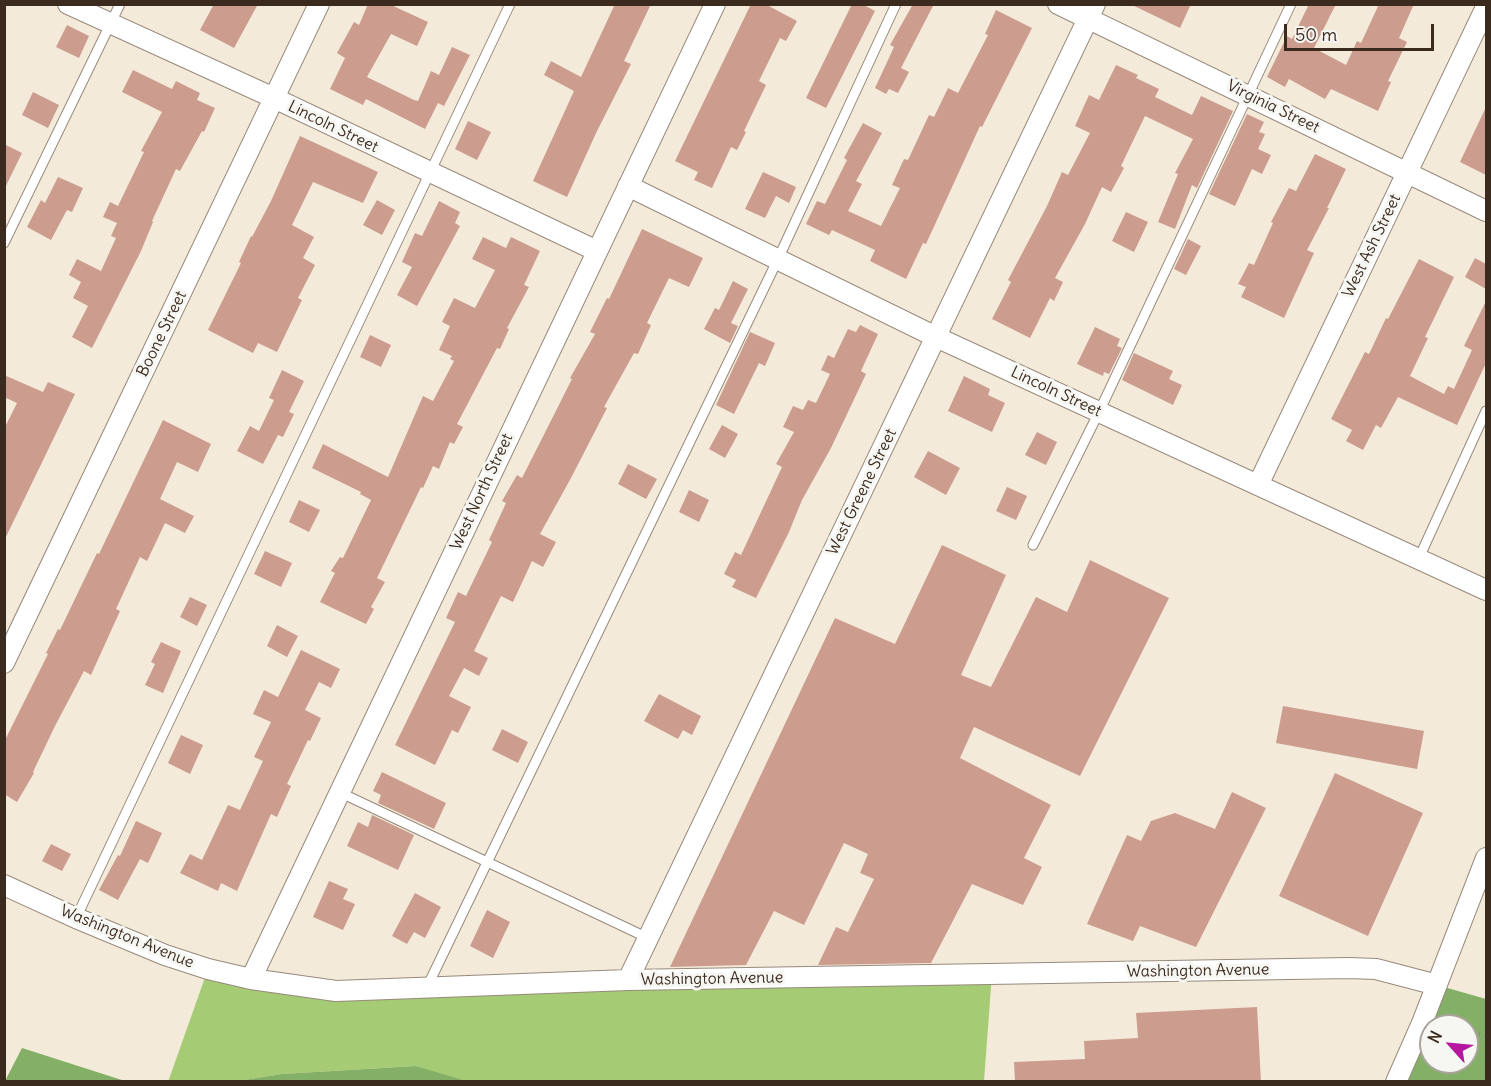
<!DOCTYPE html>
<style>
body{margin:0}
#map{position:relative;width:1491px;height:1086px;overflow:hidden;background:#f3ead9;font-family:Delius,sans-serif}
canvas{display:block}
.frame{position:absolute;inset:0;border:6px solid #3b2a1e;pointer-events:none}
.north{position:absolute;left:1419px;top:1014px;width:60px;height:60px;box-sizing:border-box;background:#f6f6f2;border:2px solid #aba49d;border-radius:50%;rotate:297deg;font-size:16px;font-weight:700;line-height:24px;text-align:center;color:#3b2a1e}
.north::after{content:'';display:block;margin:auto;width:21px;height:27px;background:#b5179e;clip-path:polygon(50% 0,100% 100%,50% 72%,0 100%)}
.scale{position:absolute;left:1284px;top:24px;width:150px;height:27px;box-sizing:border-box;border:3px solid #3b2a1e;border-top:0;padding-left:8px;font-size:18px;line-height:21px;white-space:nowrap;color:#3b2a1e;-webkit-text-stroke:4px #f6f6f2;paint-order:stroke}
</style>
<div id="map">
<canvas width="1491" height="1086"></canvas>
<div class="frame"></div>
<div class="north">N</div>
<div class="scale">50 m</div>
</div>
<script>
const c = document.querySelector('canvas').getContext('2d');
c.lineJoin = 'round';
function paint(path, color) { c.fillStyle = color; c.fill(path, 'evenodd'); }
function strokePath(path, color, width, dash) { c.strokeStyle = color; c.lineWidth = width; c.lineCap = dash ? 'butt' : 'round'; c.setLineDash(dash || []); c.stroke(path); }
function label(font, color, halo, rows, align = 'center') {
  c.font = font + ' Delius,sans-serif'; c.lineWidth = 6; c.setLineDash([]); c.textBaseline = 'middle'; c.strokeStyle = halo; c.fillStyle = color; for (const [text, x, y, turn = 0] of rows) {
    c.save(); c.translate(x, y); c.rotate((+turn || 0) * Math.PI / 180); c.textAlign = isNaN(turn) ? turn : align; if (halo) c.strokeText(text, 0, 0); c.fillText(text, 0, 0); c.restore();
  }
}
const green = new Path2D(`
 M208,969L336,991L992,974L984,1081L466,1082L416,1066L282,1074L238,1081L168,1082Z`);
const forest = new Path2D(`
 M1437,985L1486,999V1081L1396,1082ZM1431,1026H1467V1062H1431Z
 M22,1048L125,1081H5Z
 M416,1066L466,1081H238L282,1074Z`);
const building = new Path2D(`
 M214,4H258L234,48L200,30Z
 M368,4H389L428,22L417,46L391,34L367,77L414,100L418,101L431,71L439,75L452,47L470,55L444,106L438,103L425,129L366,99L363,105L330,89L345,58L337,53L354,22L359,25Z
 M615,4H651L624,61L631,64L597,131L567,197L533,181L574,91L544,75L551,61L581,77Z
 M751,4H765L797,21L786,41L780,38L759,81L766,85L744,131L746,132L737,150L731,147L712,188L694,180L698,172L675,161Z
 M852,4H862L875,11L826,108L806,98Z
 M913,4H934L901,68L909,72L898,93L889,89L886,94L875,88L894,47L890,45Z
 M1130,4H1191L1180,28Z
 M1309,4H1336L1314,48L1346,65L1357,41L1361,43L1379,4H1414L1399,38L1407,42L1388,81L1391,82L1378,111L1331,89L1325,99L1289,79L1285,87L1267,77L1287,36L1292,39Z
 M996,10L1032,28L982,127L980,126L926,244L923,243L906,279L870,261L875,250L832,230L829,235L806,224L817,201L825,204L847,160L844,158L863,123L882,133L856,181L862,184L848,211L881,226L900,188L892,185L904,159L908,160L929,115L934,117L948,88L958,93L988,35L985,34Z
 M67,25L89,36L79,58L56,47Z
 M1116,65L1138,75L1136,78L1159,89L1155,97L1192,115L1201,96L1233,111L1197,188L1192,185L1175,229L1158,222L1178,174L1175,173L1193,139L1145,116L1121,166L1124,168L1111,192L1102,187L1085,224L1055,278L1063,282L1054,301L1050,298L1030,338L992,319L1011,282L1008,280L1047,206L1062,172L1068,175L1090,133L1075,126L1089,95L1099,100Z
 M133,70L172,89L176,81L200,93L197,100L215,108L204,132L202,131L180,171L176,169L152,221L153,222L141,251L92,348L72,337L88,306L73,298L81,282L69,275L77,259L101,271L116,238L111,236L117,223L103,217L110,202L118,206L144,152L141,151L162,112L122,92Z
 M33,92L59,105L48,128L22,115Z
 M1486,107V175L1460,162Z
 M1247,114L1264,122L1259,132L1265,134L1258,149L1271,155L1262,174L1252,169L1235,206L1209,194Z
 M468,121L491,132L477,160L455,149Z
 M300,136L378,172L363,203L313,182L292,225L314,237L303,258L315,265L298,298L302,300L277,352L258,343L253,353L208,330L241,263L239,262L251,236L252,237L271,201Z
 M4,144L22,153L4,190Z
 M1315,154L1346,169L1327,208H1329L1307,250L1314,253L1284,318L1241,297L1246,287L1238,284L1249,263L1254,265L1273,223L1271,222L1289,188L1296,191Z
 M763,172L796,187L789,203L776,196L765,218L745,209Z
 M58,177L83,188L72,212L67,210L51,240L27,227L41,200L45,203Z
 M377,200L395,210L382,235L363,225Z
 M439,201L460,212L455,223L460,226L417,306L397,295L412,267L402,262L415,233L422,236Z
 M1126,212L1148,222L1134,252L1112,241Z
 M642,229L703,258L689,287L669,278L647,323L651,325L638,354L634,353L604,407L607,408L571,478L540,534L556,542L543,567L532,561L513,602L501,596L474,651L488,658L479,676L464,668L449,696L471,707L458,733L452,730L435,765L395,745L455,622L446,618L458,592L466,596L492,542L489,540L506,503L502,501L517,475L522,478L572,379L570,378L595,334L590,332L607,298L609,299Z
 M483,237L506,248L511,237L540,251L524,285L529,287L507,328L509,329L500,349L497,348L457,424L463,427L454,444L450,442L439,469L433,466L423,488L421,487L377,578L385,582L371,607L374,609L366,624L320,602L335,573L331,571L340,557L343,558L371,500L360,494L361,492L312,468L323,444L388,477L423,396L433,401L454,361L450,359L452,356L439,350L450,326L442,322L454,298L475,308L495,270L472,259Z
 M1188,239L1201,246L1186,275L1174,269Z
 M1475,258L1486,264V289L1465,277Z
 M1419,259L1454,277L1425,337L1428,338L1410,376L1444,394L1448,386L1454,389L1472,350L1464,346L1486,301V363L1457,425L1398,397L1381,428L1376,425L1363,450L1346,441L1352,430L1331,419L1365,352L1369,354L1386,318L1388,319Z
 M733,281L748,289L731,323L738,326L730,343L704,329L715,308L719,310Z
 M860,325L878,334L861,371L866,374L831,448L802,500L789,532L756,598L732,587L736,580L724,574L735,552L741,555L782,467L776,464L794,432L783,427L793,406L803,410L808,400L816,403L830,374L821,370L828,355L834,358L848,329L856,332Z
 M1095,327L1120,339L1117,346L1122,348L1109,374L1104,372L1103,376L1077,364Z
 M750,332L775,343L765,366L759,363L734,414L716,405Z
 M370,335L391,345L381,367L360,357Z
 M1134,353L1173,371L1169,379L1182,385L1173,405L1122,380Z
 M282,370L304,381L289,412L294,414L283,437L278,435L263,464L237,451L250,426L259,431L274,400L269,398Z
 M4,375L43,392L48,382L75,394L4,541V429L17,403L4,397Z
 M964,376L990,389L988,395L1005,403L992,432L948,411Z
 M163,420L211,444L198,472L177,462L160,499L194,516L185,533L165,523L147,561L140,557L116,609L120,611L91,675L84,671L55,726L33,772L34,773L17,802L4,794V742L48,654L46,653L58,629L60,630L97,553L99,554Z
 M722,425L738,434L725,458L709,449Z
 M1037,432L1057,442L1046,465L1025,455Z
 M928,451L960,468L946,495L914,477Z
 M628,464L657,479L646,499L618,484Z
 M1007,487L1027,496L1016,520L996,511Z
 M689,490L709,500L699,522L679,512Z
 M299,500L320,510L309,532L289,522Z
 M942,545L1006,575L961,675L991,687L1036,597L1067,612L1090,560L1169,598L1080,776L974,727L960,758L1051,805L1024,858L1042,867L1023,905L972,884L931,963L818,965L836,927L848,932L874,879L860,873L868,854L844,843L804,925L774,911L746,965L670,967L835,618L895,644Z
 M265,551L292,563L281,587L254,574Z
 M190,597L207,605L197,626L180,617Z
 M277,625L298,636L287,657L267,646Z
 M161,642L181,651L163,693L145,685L155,664L151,662Z
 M301,650L340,669L331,688L319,682L305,710L321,718L310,741L308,740L287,784L291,786L277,817L271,814L237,891L221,883L218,891L180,873L190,854L202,860L228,805L240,810L263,761L254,757L271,722L253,714L264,690L278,697Z
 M659,694L701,716L692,735L683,730L678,739L644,721Z
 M1283,706L1424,731L1417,769L1276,743Z
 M502,729L528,742L518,763L492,750Z
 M181,735L203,745L190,774L168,763Z
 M382,772L446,803L434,829L378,803L381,795L373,791Z
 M1335,773L1423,813L1368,936L1279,896Z
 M1232,792L1266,808L1196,947L1140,926L1133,941L1087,924L1127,835L1141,841L1151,821L1175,813L1215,829Z
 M372,815L414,835L398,870L347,846L358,822L368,827Z
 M136,821L162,833L148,863L140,859L118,900L99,890L118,855L120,856Z
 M51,844L71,854L62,871L42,861Z
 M329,881L348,889L343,899L355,904L343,930L313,917Z
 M415,893L441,907L425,938L414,932L407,944L392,936Z
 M487,910L510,922L493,958L470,946Z
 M1257,1007L1261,1082H1015L1014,1062L1085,1059L1084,1041L1138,1038L1136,1013Z`);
const path = new Path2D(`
 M1467,1031L1486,1035`);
const service = new Path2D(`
 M4,243L120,4
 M1033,545L1099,412L1291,4
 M1419,558L1486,411
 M339,792L648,938
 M76,918L510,4
 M427,987L778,259L896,4`);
const minor = new Path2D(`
 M68,4L274,98L597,251
 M1058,4L1486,211
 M628,186L936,337L1486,590
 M1258,485L1486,7
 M4,663L319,4
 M4,885L76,918L165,955L208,969L251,979L336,991L628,980L1349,968L1376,969L1437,985
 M251,979L715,4
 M628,980L1095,4
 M1396,1082L1422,1023L1486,858`);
const streetNames = [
 ["Virginia Street",1273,107,26],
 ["Lincoln Street",333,127,26],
 ["West Ash Street",1372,246,-64],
 ["Boone Street",162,334,-64],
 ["Lincoln Street",1056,392,25],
 ["West North Street",482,492,-65],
 ["West Greene Street",862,492,-64],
 ["Washington Avenue",127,937,22],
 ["Washington Avenue",1198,971,-1],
 ["Washington Avenue",712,979,-1]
];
paint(green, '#a5cb75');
paint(forest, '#84af66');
paint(building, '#cc9d8f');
strokePath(service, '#978a7c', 11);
strokePath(minor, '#978a7c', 22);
strokePath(path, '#978a7c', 4, [1.5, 4.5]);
strokePath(service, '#fff', 9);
strokePath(minor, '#fff', 20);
label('16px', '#3b2a1e', '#f6f6f2', streetNames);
</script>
